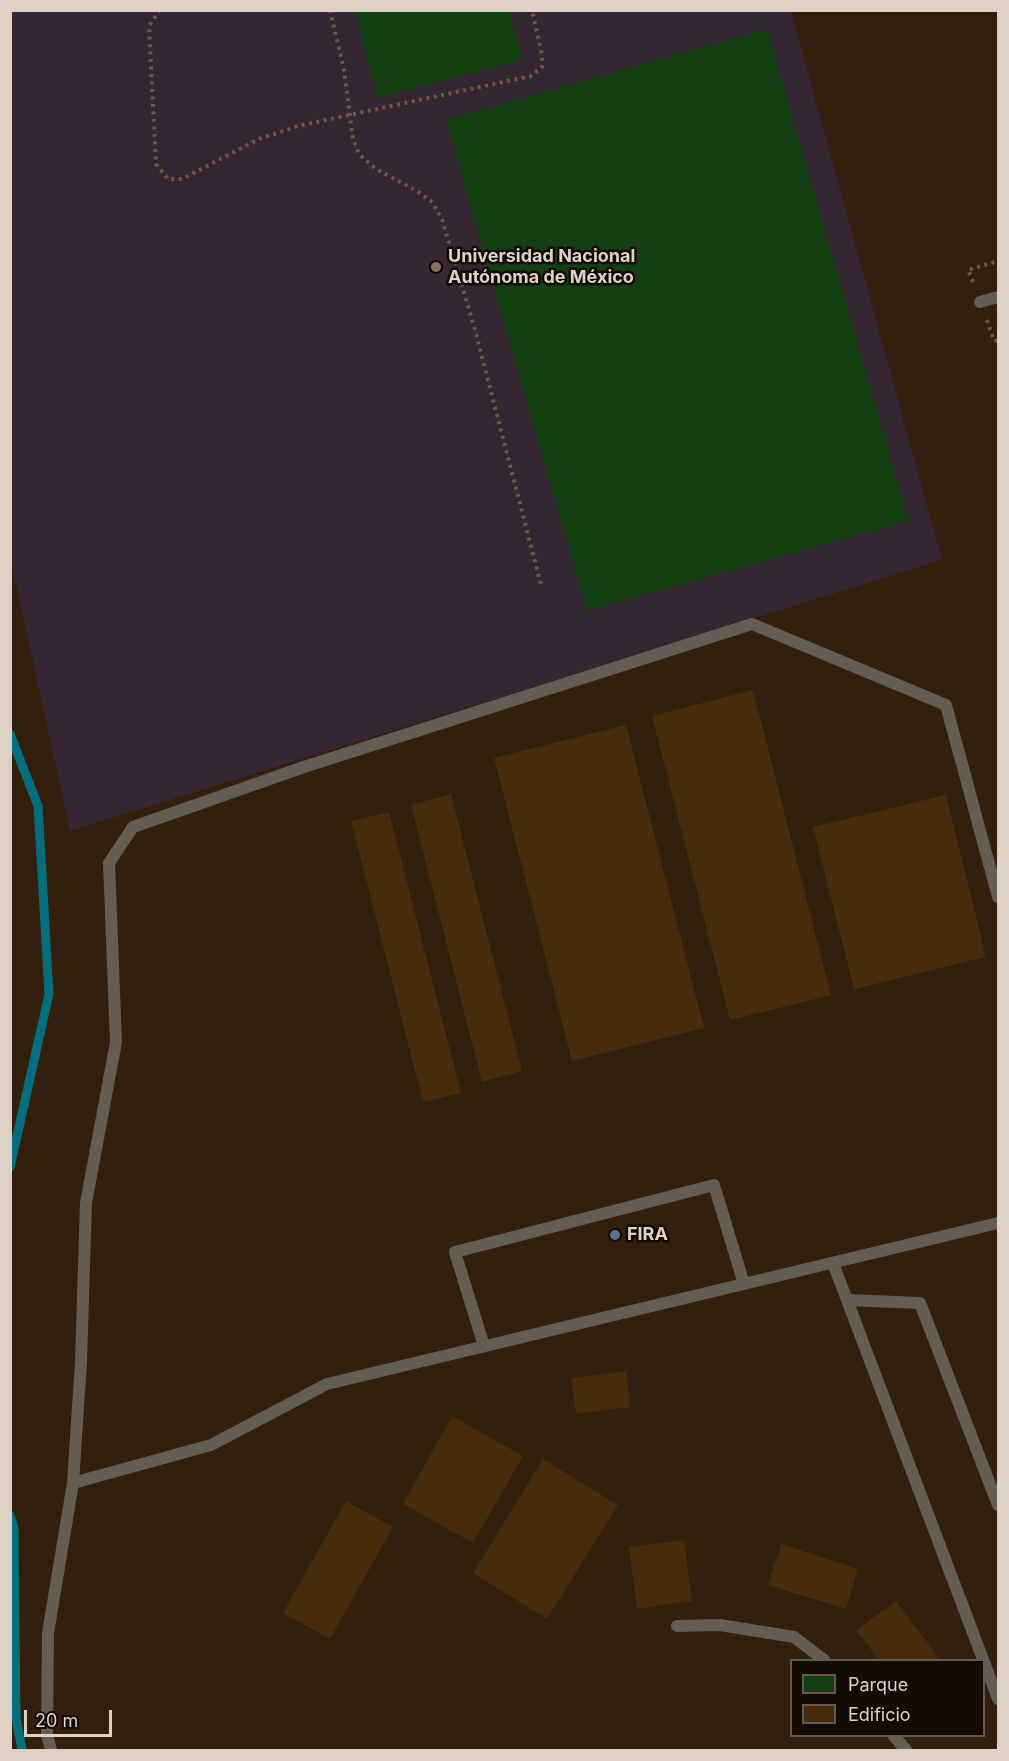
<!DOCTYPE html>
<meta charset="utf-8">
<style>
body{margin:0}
#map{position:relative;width:1009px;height:1761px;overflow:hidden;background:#321f0d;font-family:Inter,sans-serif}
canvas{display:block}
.frame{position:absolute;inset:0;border:12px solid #ded1c6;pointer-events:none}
.legend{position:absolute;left:790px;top:1659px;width:195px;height:78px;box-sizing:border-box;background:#130b05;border:2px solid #645a52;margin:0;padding:8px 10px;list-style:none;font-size:18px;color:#ded1c6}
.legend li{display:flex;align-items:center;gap:12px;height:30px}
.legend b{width:30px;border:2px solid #645a52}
.scale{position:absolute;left:24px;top:1710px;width:88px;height:27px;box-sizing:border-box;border:3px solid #ded1c6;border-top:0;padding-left:8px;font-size:18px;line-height:21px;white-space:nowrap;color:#ded1c6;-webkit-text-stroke:4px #130b05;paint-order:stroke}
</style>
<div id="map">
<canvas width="1009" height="1761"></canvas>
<div class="frame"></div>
<ul class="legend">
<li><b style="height:16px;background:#143f13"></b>Parque</li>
<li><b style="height:16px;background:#482b0b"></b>Edificio</li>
</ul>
<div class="scale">20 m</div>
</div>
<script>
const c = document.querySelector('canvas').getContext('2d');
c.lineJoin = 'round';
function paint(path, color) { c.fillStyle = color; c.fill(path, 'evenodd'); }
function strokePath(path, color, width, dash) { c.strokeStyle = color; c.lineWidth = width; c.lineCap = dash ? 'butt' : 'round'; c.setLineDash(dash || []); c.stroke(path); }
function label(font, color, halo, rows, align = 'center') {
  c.font = font + ' Inter,sans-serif'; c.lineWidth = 5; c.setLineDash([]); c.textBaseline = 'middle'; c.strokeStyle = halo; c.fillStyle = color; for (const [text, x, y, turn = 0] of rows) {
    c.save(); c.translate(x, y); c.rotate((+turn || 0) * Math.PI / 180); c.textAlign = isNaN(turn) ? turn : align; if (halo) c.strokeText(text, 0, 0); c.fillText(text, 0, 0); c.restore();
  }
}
const education = new Path2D(`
 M10,11H791L942,560L70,831L11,561Z`);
const green = new Path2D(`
 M354,11H509L523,60L378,98Z
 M767,29L909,521L587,611L446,120Z`);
const stream = new Path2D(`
 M10,734L38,806L49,994L10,1167
 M10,1515L14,1528L16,1718L22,1750`);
const building = new Path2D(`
 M753,690L831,995L730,1020L652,716Z
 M626,725L704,1028L572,1061L494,758Z
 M451,794L522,1071L482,1082L411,805Z
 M946,795L986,957L854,989L813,827Z
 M389,812L461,1093L423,1102L351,821Z
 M626,1371L630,1407L576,1414L571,1378Z
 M452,1416L523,1456L473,1543L403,1504Z
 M543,1459L618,1505L547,1619L473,1573Z
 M346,1501L393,1527L330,1639L283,1613Z
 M684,1540L692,1601L637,1609L629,1547Z
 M781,1544L858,1569L846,1609L768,1585Z
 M896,1601L941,1660H879L856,1630Z`);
const path = new Path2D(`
 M160,10L149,26L156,164L168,179H182L259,139L298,126L531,76L542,67V55L532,10
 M330,10L344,70L353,139L359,154L376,169L417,191L432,202L442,219L474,326L541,585
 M973,282L968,270L998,261
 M987,320L994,341L998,340`);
const lane = new Path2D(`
 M980,302L998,297
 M833,1263L998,1699
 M847,1300L920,1303L998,1505
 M484,1346L455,1252L714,1185L744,1284
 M73,1483L211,1445L327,1384L998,1223
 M677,1626L720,1625L794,1637L824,1660
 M894,1736L906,1750
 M51,1750L47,1735L48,1633L73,1483L81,1362L86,1203L116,1042L109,863L133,827L304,767L752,624L946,705L998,897`);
const markers = [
 [436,267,6,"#8d6e63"],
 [615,1235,6,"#5c6f8a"]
];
const poiNames = [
 ["Universidad Nacional",448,257],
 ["Autónoma de México",448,278],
 ["FIRA",627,1235]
];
paint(education, '#342632');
paint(green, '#143f13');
strokePath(stream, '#086d7b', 9);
paint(building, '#482b0b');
strokePath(path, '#695748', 4, [3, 4.5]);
strokePath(lane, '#635d53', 12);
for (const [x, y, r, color] of markers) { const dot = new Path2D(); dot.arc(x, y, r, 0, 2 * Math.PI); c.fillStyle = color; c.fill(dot); strokePath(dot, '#130b05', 2); }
label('bold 18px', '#ded1c6', '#130b05', poiNames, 'left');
</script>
